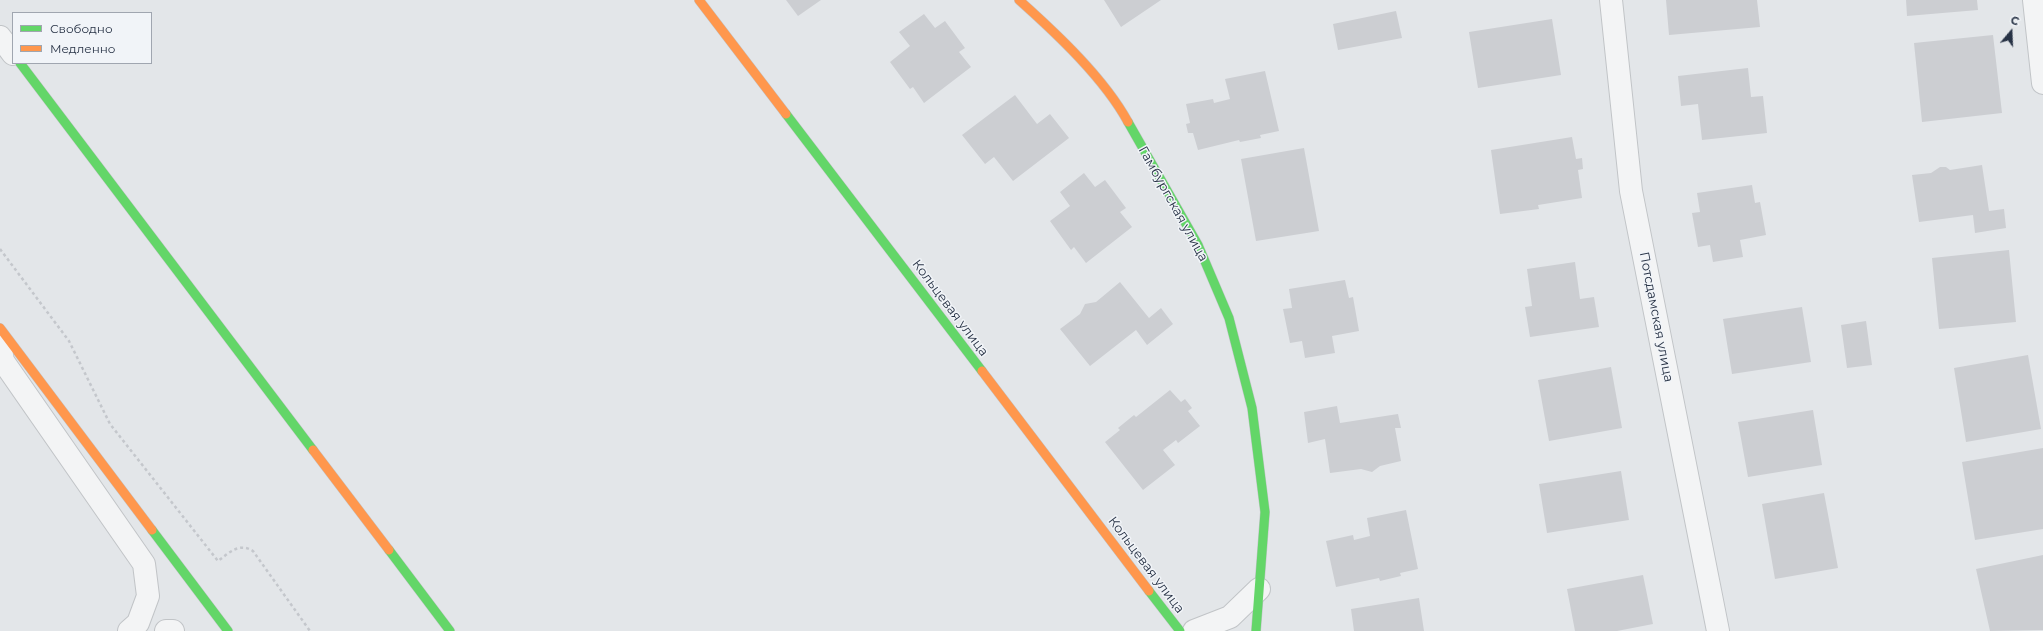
<!DOCTYPE html>
<meta charset="utf-8">
<style>
body{margin:0}
#map{position:relative;width:2043px;height:631px;overflow:hidden;background:#e3e6e9;font-family:Montserrat,sans-serif}
canvas{display:block}
.legend{position:absolute;left:12px;top:12px;width:140px;height:52px;box-sizing:border-box;background:#f1f4f8;border:1px solid #a0a6b0;margin:0;padding:5px 7px;list-style:none;font-size:12px;color:#273245}
.legend li{display:flex;align-items:center;gap:8px;height:20px}
.legend b{width:20px;border:1px solid #a0a6b0}
.north{position:absolute;left:1991px;top:12px;width:40px;height:40px;-webkit-text-stroke:3px #f1f4f8;paint-order:stroke;rotate:19deg;font-size:11px;font-weight:700;line-height:16px;text-align:center;color:#273245}
.north::after{content:'';display:block;margin:auto;width:14px;height:18px;background:#273245;clip-path:polygon(50% 0,100% 100%,50% 72%,0 100%)}
</style>
<div id="map">
<canvas width="2043" height="631"></canvas>
<ul class="legend">
<li><b style="height:5px;background:#63d668"></b>Свободно</li>
<li><b style="height:5px;background:#ff974d"></b>Медленно</li>
</ul>
<div class="north">С</div>
</div>
<script>
const c = document.querySelector('canvas').getContext('2d');
c.lineJoin = 'round';
function paint(path, color) { c.fillStyle = color; c.fill(path, 'evenodd'); }
function strokePath(path, color, width, dash) { c.strokeStyle = color; c.lineWidth = width; c.lineCap = dash ? 'butt' : 'round'; c.setLineDash(dash || []); c.stroke(path); }
function label(font, color, halo, rows, align = 'center') {
  c.font = font + ' Montserrat,sans-serif'; c.lineWidth = 3; c.setLineDash([]); c.textBaseline = 'middle'; c.strokeStyle = halo; c.fillStyle = color; for (const [text, x, y, turn = 0] of rows) {
    c.save(); c.translate(x, y); c.rotate((+turn || 0) * Math.PI / 180); c.textAlign = isNaN(turn) ? turn : align; if (halo) c.strokeText(text, 0, 0); c.fillText(text, 0, 0); c.restore();
  }
}
const building = new Path2D(`
 M786,0H821L798,16Z
 M1104,0H1161L1121,27Z
 M1666,0H1757L1760,27L1669,35Z
 M1906,0H1977L1978,10L1907,16Z
 M1396,11L1402,38L1338,50L1333,24Z
 M924,14L935,28L945,21L965,48L959,52L971,67L924,103L913,87L910,89L890,62L910,46L899,32Z
 M1552,19L1561,75L1478,88L1469,32Z
 M1993,35L2002,113L1922,122L1914,43Z
 M1748,68L1751,97L1763,96L1767,133L1702,140L1698,104L1681,106L1678,76Z
 M1265,71L1279,131L1260,135L1261,138L1240,142L1239,140L1198,150L1193,133H1188L1186,124L1190,123L1186,104L1213,99L1214,103L1230,99L1225,79Z
 M1015,95L1037,124L1050,114L1069,138L1013,181L994,157L985,164L962,135Z
 M1572,137L1576,159L1582,158L1583,169L1578,170L1582,198L1538,205L1539,209L1500,214L1491,150Z
 M1304,148L1319,231L1256,241L1241,159Z
 M1982,165L1989,211L2004,209L2006,228L1975,233L1973,215L1919,222L1912,175L1931,173L1940,167H1946L1950,170Z
 M1084,173L1095,187L1105,180L1126,208L1120,212L1132,227L1086,263L1074,247L1071,250L1050,221L1070,206L1060,192Z
 M1752,185L1755,203L1760,202L1766,235L1740,240L1743,257L1713,262L1710,245L1698,247L1692,213L1700,212L1697,193Z
 M2009,250L2016,322L1939,329L1932,258Z
 M1575,262L1580,299L1594,297L1599,327L1530,337L1525,307L1532,306L1527,269Z
 M1345,280L1349,298L1353,297L1359,331L1332,336L1335,353L1305,358L1302,341L1290,343L1283,309L1292,308L1289,289Z
 M1120,282L1149,318L1161,308L1173,324L1147,345L1136,330L1090,366L1060,329L1080,314L1085,304L1096,302Z
 M1802,307L1811,362L1732,374L1723,319Z
 M1866,321L1872,365L1847,368L1841,325Z
 M2028,355L2041,429L1966,442L1954,368Z
 M1611,367L1622,428L1549,441L1538,380Z
 M1170,390L1181,402L1185,399L1192,408L1188,411L1200,426L1178,443L1176,440L1163,450L1175,465L1143,490L1105,442L1120,430L1118,428L1134,415L1136,417Z
 M1337,406L1340,423L1398,414L1401,428H1395L1401,461L1380,466L1372,472L1361,469L1330,473L1325,439L1308,443L1304,412Z
 M1813,410L1822,465L1748,477L1738,422Z
 M2043,448V529L1975,540L1962,462Z
 M1621,471L1629,520L1547,533L1539,484Z
 M1824,493L1838,568L1775,579L1762,504Z
 M1406,510L1418,569L1400,573L1401,576L1380,581L1379,578L1336,587L1326,541L1353,535L1354,540L1370,536L1367,518Z
 M2043,555V630L1990,631L1976,569Z
 M1643,575L1653,624L1617,631H1575L1567,589Z
 M1419,598L1424,631H1354L1351,609Z`);
const path = new Path2D(`
 M0,249L69,341L110,424L218,561C229,553 239,542 253,551L310,631`);
const street = new Path2D(`
 M1611,0L1631,191L1718,631
 M2034,0L2043,83
 M0,37L13,54
 M0,344L3,361L144,564L148,596L138,623L129,631
 M166,631H173
 M1194,631L1230,617L1259,589`);
const fast = new Path2D(`
 M20,63L313,450
 M786,114L982,371
 M1128,122L1198,245L1229,318L1252,408L1265,512L1256,631
 M152,530L228,631
 M389,550L450,631
 M1149,591L1180,631`);
const slow = new Path2D(`
 M699,0L786,114
 M1019,0C1057,34 1104,78 1128,122
 M0,328L152,530
 M982,371L1149,591
 M313,450L389,550`);
const streetNames = [
 ["Гамбургская улица",1173,204,61],
 ["Кольцевая улица",950,308,53],
 ["Потсдамская улица",1656,317,79],
 ["Кольцевая улица",1146,565,53]
];
paint(building, '#ccced2');
strokePath(street, '#c1c4c7', 24);
strokePath(fast, '#c1c4c7', 10);
strokePath(slow, '#c1c4c7', 10);
strokePath(path, '#c4c7cc', 2.5, [3, 3]);
strokePath(street, '#f3f4f5', 22);
strokePath(fast, '#63d668', 9);
strokePath(slow, '#ff974d', 9);
label('13px', '#273245', '#f1f4f8', streetNames);
</script>
